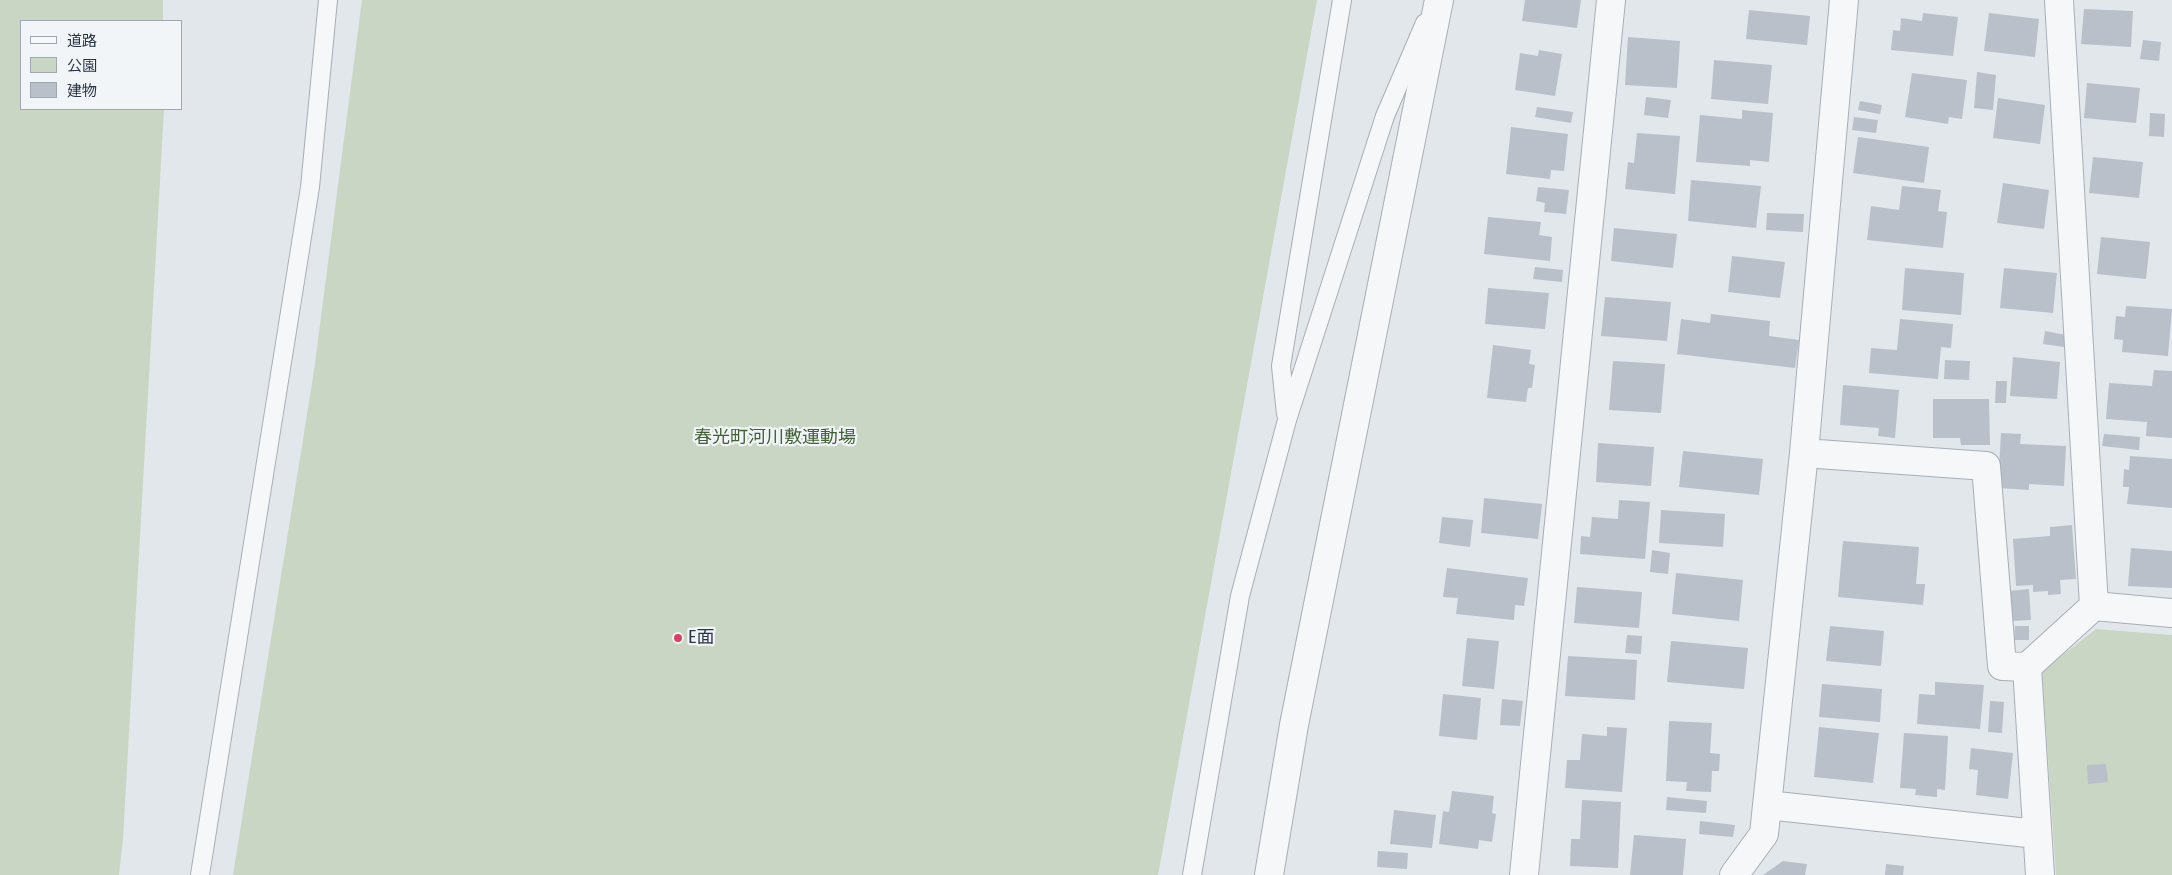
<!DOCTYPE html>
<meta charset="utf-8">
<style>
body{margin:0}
#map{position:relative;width:2172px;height:875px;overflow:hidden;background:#e2e7eb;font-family:"Fira Sans Condensed","Noto Sans JP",sans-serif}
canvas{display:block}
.legend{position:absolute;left:20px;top:20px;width:162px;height:90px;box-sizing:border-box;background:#f2f5f8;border:1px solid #a2a8b0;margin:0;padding:6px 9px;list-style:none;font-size:15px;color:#293545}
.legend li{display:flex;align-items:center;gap:10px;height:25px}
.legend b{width:25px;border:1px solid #a2a8b0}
</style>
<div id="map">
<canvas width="2172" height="875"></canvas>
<ul class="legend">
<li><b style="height:6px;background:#f5f7f9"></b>道路</li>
<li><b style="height:14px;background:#c9d6c3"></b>公園</li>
<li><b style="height:14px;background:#b9c0ca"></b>建物</li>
</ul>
</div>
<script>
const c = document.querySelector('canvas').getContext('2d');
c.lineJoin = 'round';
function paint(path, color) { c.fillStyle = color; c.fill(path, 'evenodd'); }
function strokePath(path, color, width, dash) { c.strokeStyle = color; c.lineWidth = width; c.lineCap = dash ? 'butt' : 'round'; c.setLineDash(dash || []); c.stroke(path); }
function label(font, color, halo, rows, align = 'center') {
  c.font = font + ' "Fira Sans Condensed","Noto Sans JP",sans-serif'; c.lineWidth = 4.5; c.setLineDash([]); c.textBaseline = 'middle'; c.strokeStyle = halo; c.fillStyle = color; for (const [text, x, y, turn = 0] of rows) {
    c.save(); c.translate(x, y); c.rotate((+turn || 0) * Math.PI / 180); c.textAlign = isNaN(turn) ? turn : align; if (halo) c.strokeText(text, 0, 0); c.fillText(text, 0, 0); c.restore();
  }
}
const green = new Path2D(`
 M0,0H163V21H21V109H164L123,839L119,875H0Z
 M362,0H1317L1158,875H233L314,371Z
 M2096,629L2172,635V875H2056L2042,671Z`);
const building = new Path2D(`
 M1525,0H1581L1577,28L1522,21Z
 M2084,9L2133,11L2131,47L2081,44Z
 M1749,10L1810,16L1807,45L1746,39Z
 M1923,13L1958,17L1953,56L1891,50L1893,30L1900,31L1901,18L1922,21Z
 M1989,13L2039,19L2035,57L1984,51Z
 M1628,37L1680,41L1677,88L1625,85Z
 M2143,40L2161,42L2159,61L2140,59Z
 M1539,50L1562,54L1555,96L1515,90L1520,53L1538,56Z
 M1714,60L1772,65L1768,104L1711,99Z
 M1977,72L1996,75L1993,110L1974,108Z
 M1912,73L1967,80L1962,119L1949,117L1948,124L1905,117Z
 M2087,83L2140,88L2136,123L2084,118Z
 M1646,97L1671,100L1668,118L1644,115Z
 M1998,98L2045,105L2040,144L1993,138Z
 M1860,101L1882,105L1880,114L1858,110Z
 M1537,107L1573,112L1571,123L1535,117Z
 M1742,110L1773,113L1769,162L1750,160V166L1696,162L1700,115L1742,119Z
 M2150,113L2165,114L2164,137L2149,136Z
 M1854,117L1878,120L1876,133L1852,130Z
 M1511,127L1568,134L1564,171L1551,170L1550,179L1506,174Z
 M1637,133L1680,136L1675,194L1625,189L1628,162L1634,163Z
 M1858,137L1929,147L1924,183L1853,173Z
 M2093,157L2143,162L2139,198L2089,193Z
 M1691,180L1761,186L1756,228L1688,221Z
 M2003,183L2049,190L2044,229L1997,223Z
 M1902,186L1941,190L1938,211L1947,212L1943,248L1867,240L1871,206L1899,210Z
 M1538,187L1569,190L1566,214L1544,212L1545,203L1536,201Z
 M1767,213L1804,214L1803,232L1766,230Z
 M1488,217L1541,222L1539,235L1552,237L1550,261L1484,254Z
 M1614,228L1677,234L1673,268L1611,261Z
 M2101,237L2150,242L2146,279L2097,274Z
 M1732,256L1785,262L1780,298L1728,292Z
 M1535,267L1563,270L1562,282L1533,279Z
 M1905,268L1964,273L1961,315L1902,310Z
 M2004,268L2057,273L2053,313L2000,308Z
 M1488,288L1549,293L1545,329L1485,324Z
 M1605,297L1671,302L1667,341L1601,336Z
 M2126,306L2172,309L2168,356L2122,352L2123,340L2114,339L2116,316L2125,317Z
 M1711,314L1770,321L1769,336L1799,340L1795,368L1677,354L1681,319L1710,323Z
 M1900,319L1953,324L1951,348L1941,347L1938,379L1869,373L1871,348L1897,350Z
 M2045,331L2066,335L2064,347L2043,344Z
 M1493,345L1531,350L1529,364L1535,365L1532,388H1528L1526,402L1487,398Z
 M2013,357L2060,362L2057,399L2010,396Z
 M1945,360L1970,361L1969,380L1944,379Z
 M1613,361L1665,364L1661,413L1609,410Z
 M2154,370L2172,371V438L2146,436L2147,422L2106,419L2109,383L2152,386Z
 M1996,381H2007L2006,403H1995Z
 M1843,385L1899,390L1895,438L1878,436L1879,428L1840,425Z
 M1933,399H1989L1990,445H1961L1960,438H1933Z
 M2001,433L2021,434L2020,444L2066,446L2064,486L2029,484V490L1998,488Z
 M2104,434L2140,437L2139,450L2102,446Z
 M1598,443L1654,447L1651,486L1596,482Z
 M1683,451L1763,459L1759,495L1679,487Z
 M2130,456L2172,459V508L2127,504L2129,487H2123L2124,469L2129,470Z
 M1484,498L1542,504L1538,539L1481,533Z
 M1619,500L1650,502L1645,559L1580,554L1581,536L1590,537L1592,517L1618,519Z
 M1661,510L1725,514L1723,547L1659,543Z
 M1442,517L1473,520L1470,547L1439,543Z
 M2072,525L2076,579L2060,580L2061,594L2048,595V591L2033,592V585L2016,586L2013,539L2050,536V527Z
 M1843,541L1919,547L1916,584H1925L1923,605L1838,597Z
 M2131,548L2172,551V588L2128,586Z
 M1652,550L1670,553L1668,574L1650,572Z
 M1447,568L1528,578L1524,606L1515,605L1514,620L1456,614L1458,598L1443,597Z
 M1676,573L1743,580L1739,621L1672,614Z
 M1577,587L1642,592L1639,628L1574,623Z
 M2029,589L2031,620L2011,621L2009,591Z
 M1830,626L1884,631L1881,666L1826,661Z
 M2015,626H2029V640H2014Z
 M1627,635L1642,636L1641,654L1625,653Z
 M1467,638L1499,641L1494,689L1462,686Z
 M1671,641L1748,648L1744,689L1667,682Z
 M1568,656L1637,660L1635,700L1565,696Z
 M1935,682L1984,685L1980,729L1917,724L1919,694L1935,695Z
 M1822,684L1882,689L1880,722L1819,717Z
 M1443,694L1481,698L1477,740L1439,736Z
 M1502,699L1523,701L1520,726L1500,725Z
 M1990,701L2004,702L2002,733L1988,732Z
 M1669,721L1712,723L1710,753L1720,754L1719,771H1712L1711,792L1686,791L1687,782L1666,781Z
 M1607,727L1627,728L1622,792L1565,788L1567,760H1580L1582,734L1607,736Z
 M1819,727L1879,733L1873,783L1814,777Z
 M1904,733L1948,736L1945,790L1937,789V797L1915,795L1916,789L1900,788Z
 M1971,748L2013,753L2008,799L1976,795L1978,770L1969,769Z
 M2106,764L2108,782L2088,784L2087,765Z
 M1452,791L1494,796L1492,813L1496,814L1492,842L1479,840L1478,849L1439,844L1443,811L1449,812Z
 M1667,797L1707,801L1706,813L1666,810Z
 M1582,800L1621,802L1618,868L1570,866L1571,839H1580Z
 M1394,810L1436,815L1432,848L1390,844Z
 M1700,821L1735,825L1733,837L1699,834Z
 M1634,835L1686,839L1683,875H1630Z
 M1378,851L1408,853L1407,869L1377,867Z
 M1783,861L1807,864L1805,875H1763Z
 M1886,864L1904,866L1903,875H1885Z`);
const lane = new Path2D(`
 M1286,414L1281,366L1342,0
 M200,875L310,187L328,0
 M1192,875L1240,596L1287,420L1385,116L1425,23`);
const street = new Path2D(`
 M2059,0L2094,606
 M1804,453L1986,466L2002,666L2027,667L2040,875
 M2027,667L2094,606L2172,613
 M1767,805L2037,834
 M1269,875L1294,725L1439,0
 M1524,875L1611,0
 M1734,875L1764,834L1804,453L1844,0`);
const markers = [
 [678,638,5,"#d74165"]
];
const parkNames = [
 ["春光町河川敷運動場",775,438]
];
const poiNames = [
 ["E面",688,638]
];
paint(green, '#c9d6c3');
paint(building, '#b9c0ca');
strokePath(lane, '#a7aeb6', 20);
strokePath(street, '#a7aeb6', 30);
strokePath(lane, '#f5f7f9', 18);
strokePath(street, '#f5f7f9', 28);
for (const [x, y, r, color] of markers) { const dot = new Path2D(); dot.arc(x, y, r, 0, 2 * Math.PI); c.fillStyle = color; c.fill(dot); strokePath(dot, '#f2f5f8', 2); }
label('18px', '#416135', '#f2f5f8', parkNames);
label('18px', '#293545', '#f2f5f8', poiNames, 'left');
</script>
